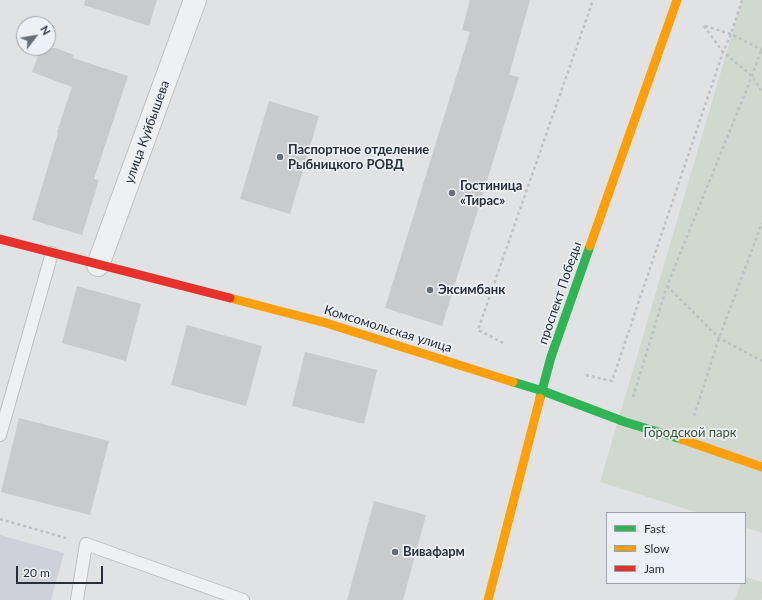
<!DOCTYPE html>
<meta charset="utf-8">
<style>
body{margin:0}
#map{position:relative;width:762px;height:600px;overflow:hidden;background:#e0e2e4;font-family:Lato,sans-serif}
canvas{display:block}
.legend{position:absolute;left:606px;top:512px;width:140px;height:72px;box-sizing:border-box;background:#edf0f4;border:1px solid #9ea3aa;margin:0;padding:5px 7px;list-style:none;font-size:12px;color:#282f3b}
.legend li{display:flex;align-items:center;gap:8px;height:20px}
.legend b{width:20px;border:1px solid #9ea3aa}
.north{position:absolute;left:16px;top:16px;width:40px;height:40px;box-sizing:border-box;background:#edf0f4;border:1px solid #9ea3aa;border-radius:50%;rotate:59deg;font-size:11px;font-weight:700;line-height:16px;text-align:center;color:#282f3b}
.north::after{content:'';display:block;margin:auto;width:14px;height:18px;background:#686e76;clip-path:polygon(50% 0,100% 100%,50% 72%,0 100%)}
.scale{position:absolute;left:16px;top:566px;width:87px;height:18px;box-sizing:border-box;border:2px solid #282f3b;border-top:0;padding-left:5px;font-size:12px;line-height:14px;white-space:nowrap;color:#282f3b;-webkit-text-stroke:3px #edf0f4;paint-order:stroke}
</style>
<div id="map">
<canvas width="762" height="600"></canvas>
<ul class="legend">
<li><b style="height:5px;background:#30b455"></b>Fast</li>
<li><b style="height:5px;background:#ff9f0a"></b>Slow</li>
<li><b style="height:5px;background:#e5322d"></b>Jam</li>
</ul>
<div class="north">N</div>
<div class="scale">20 m</div>
</div>
<script>
const c = document.querySelector('canvas').getContext('2d');
c.lineJoin = 'round';
function paint(path, color) { c.fillStyle = color; c.fill(path, 'evenodd'); }
function strokePath(path, color, width, dash) { c.strokeStyle = color; c.lineWidth = width; c.lineCap = dash ? 'butt' : 'round'; c.setLineDash(dash || []); c.stroke(path); }
function label(font, color, halo, rows, align = 'center') {
  c.font = font + ' Lato,sans-serif'; c.lineWidth = 3.5; c.setLineDash([]); c.textBaseline = 'middle'; c.strokeStyle = halo; c.fillStyle = color; for (const [text, x, y, turn = 0] of rows) {
    c.save(); c.translate(x, y); c.rotate((+turn || 0) * Math.PI / 180); c.textAlign = isNaN(turn) ? turn : align; if (halo) c.strokeText(text, 0, 0); c.fillText(text, 0, 0); c.restore();
  }
}
const built = new Path2D(`
 M0,535L64,553L51,600H0Z`);
const green = new Path2D(`
 M742,0H762V533L745,527V513H699L600,482Z
 M745,577L762,582V596L761,600H735L741,583H745Z`);
const building = new Path2D(`
 M85,0H157L149,26L84,5Z
 M470,0H530L509,75L519,77L442,326L385,308L470,32L462,30Z
 M41,48H56L74,55L73,58L128,76L94,179L99,180L82,235L32,220L58,133L57,132L72,87L32,72Z
 M269,101L319,116L290,214L240,199Z
 M77,286L141,304L126,361L62,343Z
 M187,325L262,346L246,406L171,385Z
 M305,352L377,370L364,424L292,406Z
 M19,418L109,441L90,515L1,492Z
 M374,501L426,515L403,600H347Z`);
const path = new Path2D(`
 M704,26L723,52L752,76L762,92
 M705,26L731,34L762,50
 M667,286L719,338L762,361
 M503,343L478,330L593,0
 M586,375L612,381L723,52L731,34L742,0
 M633,397L667,286L752,76L762,48
 M694,416L719,338L762,223
 M0,519L66,538`);
const lane = new Path2D(`
 M0,435L52,253
 M77,600L86,544L243,600`);
const street = new Path2D(`
 M98,265L195,0`);
const fast = new Path2D(`
 M513,382L543,391L625,422L681,439
 M540,398L551,357L590,246`);
const slow = new Path2D(`
 M590,246L677,0
 M230,298L326,323L513,382
 M681,439L762,467
 M488,600L540,398`);
const jam = new Path2D(`
 M0,239L230,298`);
const markers = [
 [280,157,4,"#686e76"],
 [452,193,4,"#686e76"],
 [430,290,4,"#686e76"],
 [395,552,4,"#686e76"]
];
const streetNames = [
 ["улица Куйбышева",147,132,-70],
 ["проспект Победы",560,293,-71],
 ["Комсомольская улица",388,329,17]
];
const poiNames = [
 ["Паспортное отделение",288,150],
 ["Рыбницкого РОВД",288,165],
 ["Гостиница",460,186],
 ["«Тирас»",460,201],
 ["Эксимбанк",438,290],
 ["Вивафарм",403,552]
];
const parkNames = [
 ["Городской парк",690,433]
];
paint(built, '#ced1d7');
paint(green, '#d0d8d0');
paint(building, '#c8cacc');
strokePath(lane, '#bec0c2', 14);
strokePath(street, '#bec0c2', 24);
strokePath(path, '#bec0c4', 2.5, [3, 3]);
strokePath(lane, '#eff0f1', 12);
strokePath(street, '#eff0f1', 22);
strokePath(fast, '#30b455', 9);
strokePath(slow, '#ff9f0a', 9);
strokePath(jam, '#e5322d', 9);
for (const [x, y, r, color] of markers) { const dot = new Path2D(); dot.arc(x, y, r, 0, 2 * Math.PI); c.fillStyle = color; c.fill(dot); strokePath(dot, '#edf0f4', 1.5); }
label('13px', '#282f3b', '#edf0f4', streetNames);
label('bold 13px', '#282f3b', '#edf0f4', poiNames, 'left');
label('13px', '#3d5537', '#edf0f4', parkNames);
</script>
